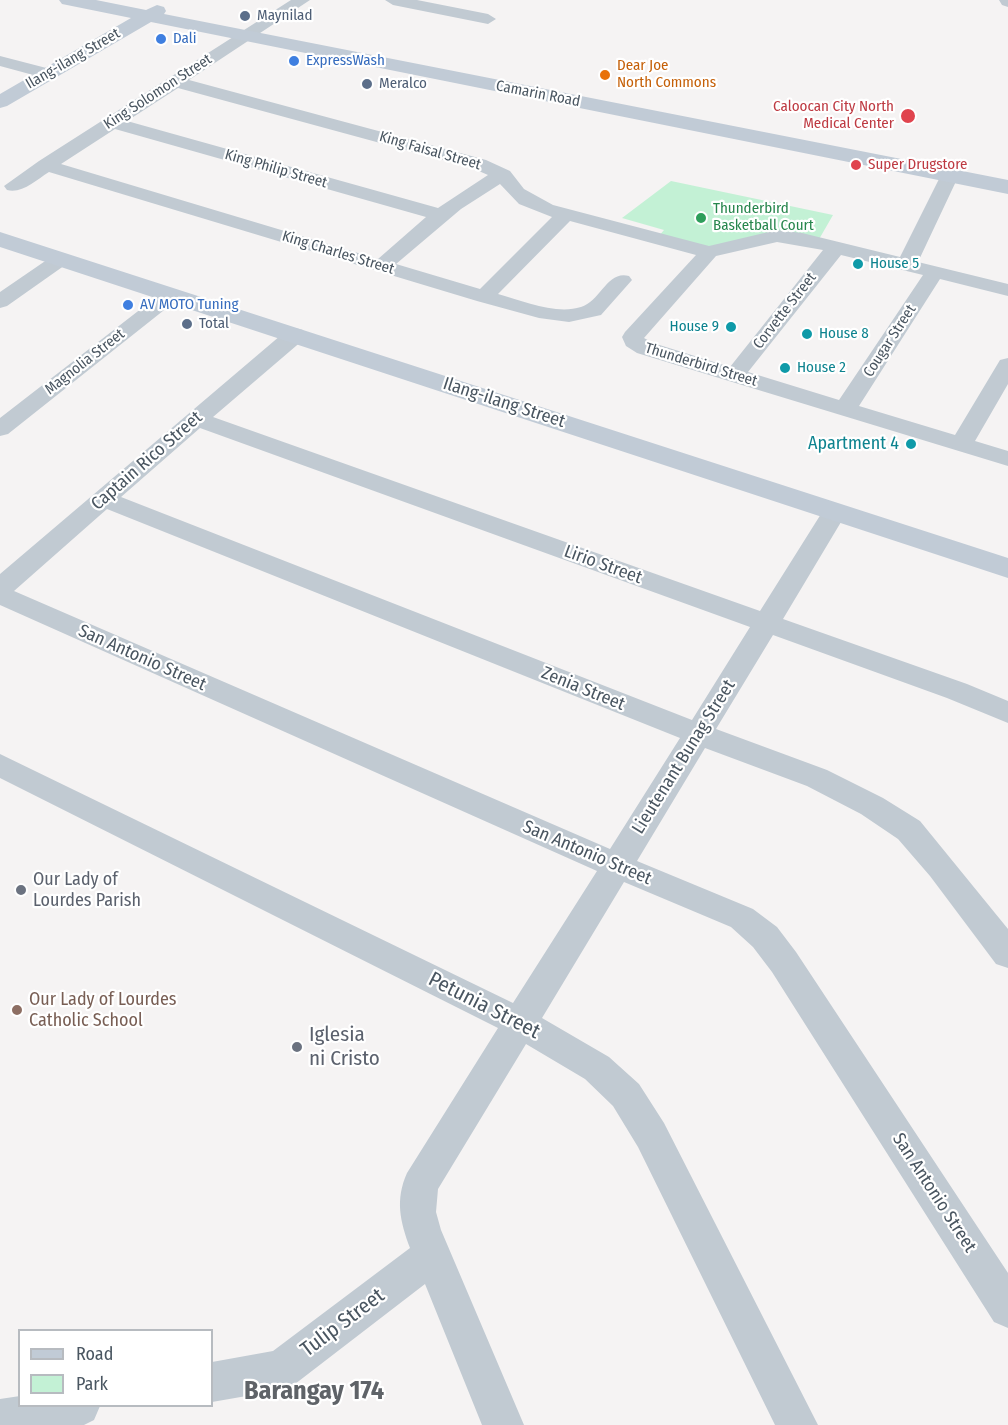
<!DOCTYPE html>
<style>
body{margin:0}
#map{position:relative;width:1008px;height:1425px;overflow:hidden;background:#f5f3f3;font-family:"Fira Sans Condensed",sans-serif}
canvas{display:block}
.legend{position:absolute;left:18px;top:1329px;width:195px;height:78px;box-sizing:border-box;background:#fff;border:2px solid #b7bbc0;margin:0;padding:8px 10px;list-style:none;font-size:18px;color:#4a5661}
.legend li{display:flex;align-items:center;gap:12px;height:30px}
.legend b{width:30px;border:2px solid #b7bbc0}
</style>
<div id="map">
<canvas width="1008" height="1425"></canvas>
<ul class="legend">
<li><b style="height:8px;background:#c1cbd6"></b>Road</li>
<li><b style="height:16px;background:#c3f1d5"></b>Park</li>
</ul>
</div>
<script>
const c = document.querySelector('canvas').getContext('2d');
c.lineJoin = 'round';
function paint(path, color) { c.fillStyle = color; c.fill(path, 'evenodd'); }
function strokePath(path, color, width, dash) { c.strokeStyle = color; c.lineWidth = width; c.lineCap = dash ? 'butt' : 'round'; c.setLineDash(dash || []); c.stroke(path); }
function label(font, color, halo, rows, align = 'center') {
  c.font = font + ' "Fira Sans Condensed",sans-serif'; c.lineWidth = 4.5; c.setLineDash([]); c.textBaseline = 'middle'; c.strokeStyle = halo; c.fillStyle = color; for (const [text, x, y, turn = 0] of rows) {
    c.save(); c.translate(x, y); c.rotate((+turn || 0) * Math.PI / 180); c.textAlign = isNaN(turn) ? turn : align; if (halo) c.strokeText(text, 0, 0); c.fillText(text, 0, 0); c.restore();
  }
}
const green = new Path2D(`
 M671,181L833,215L818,241L782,233L709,249L658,237L664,230L622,218Z`);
const street = new Path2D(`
 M291,0H310L189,80L486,160L510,171L524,189L553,205L709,246L777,230L802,233L900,257L943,171H957L959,175L918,262L1008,284V296L940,279L859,406L955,435L1000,360L1008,358V384L975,441L1008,451V466L637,353L626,346L622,337L625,332L696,255L570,221L498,294C523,301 556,315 581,307C601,301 607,270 629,276L632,280L601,315L569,322L539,318L477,301L49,172C36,180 22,194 7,190L4,186L39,161ZM178,88L472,168L488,175L438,208L127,121ZM115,129L426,217L378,259L61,164ZM500,184L519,204L552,217L480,289L396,264L461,209ZM777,242L823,250L730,367L653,343L644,338L716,256ZM841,255L923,275L839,400L748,372Z
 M385,0H417L488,14L496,19L488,24L393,5Z
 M999,0H1008V7L1002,5Z
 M0,56L54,70L57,74L54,78L48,79L0,66Z
 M61,253L68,255L71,259L68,263L7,306L0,308V292L54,255Z
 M171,289L178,291L182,295L178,299L8,434L0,436V418L164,291Z
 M295,328L303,330L306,335L303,340L213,417L760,611L826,506L835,504L844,506L847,512L783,619L967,684L1008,701V723L947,698L773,635L716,729L827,770L883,798L920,821L1008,929V968L996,964L930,876L898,839L861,814L807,786L705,748L637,861L753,909L777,927L796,952L1008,1273V1328L994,1322L772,972L753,947L731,927L624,882L542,1018L609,1057L639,1084L664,1123L818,1425H775L638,1147L613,1106L585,1079L526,1044L438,1189L436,1212L441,1230L524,1425H482L425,1284L295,1384L281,1390L212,1402V1362L273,1351L410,1248C400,1221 395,1200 407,1173L498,1028L0,778V754L513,1003L597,871L0,605V574L287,330ZM200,428L750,627L692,720L121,497ZM107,509L680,738L610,849L14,591Z
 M20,1396V1406H100L94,1420L84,1425H0V1399Z`);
const secondary = new Path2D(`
 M59,0H96L146,10L157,5L164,7L166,11L164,14L1008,180V194L151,22L7,106L0,108V94L131,18L62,4Z
 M0,232L1008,558V578L0,247Z`);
const markers = [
 [245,16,6,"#5c6f8a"],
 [161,39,6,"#3f7fe0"],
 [294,61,6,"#3f7fe0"],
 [605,75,6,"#e8710a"],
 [367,84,6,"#5c6f8a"],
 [908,116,8,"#e0444e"],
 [856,165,6,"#e0444e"],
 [701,218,6,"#2e9e5b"],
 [858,264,6,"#0f9aa8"],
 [128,305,6,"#3f7fe0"],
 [187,324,6,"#5c6f8a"],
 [731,327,6,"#0f9aa8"],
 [807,334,6,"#0f9aa8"],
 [785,368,6,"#0f9aa8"],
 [911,444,6,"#0f9aa8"],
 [21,890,6,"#6b7280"],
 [17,1010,6,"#8d6e63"],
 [297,1047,6,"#6b7280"]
];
const farServicenames = [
 ["Maynilad",257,16],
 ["Meralco",379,84],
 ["Total",199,324]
];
const farShopnames = [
 ["Dali",173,39],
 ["ExpressWash",306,61],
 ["AV MOTO Tuning",140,305]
];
const farStreetnames = [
 ["Ilang-ilang Street",73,59,-30],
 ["King Solomon Street",158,92,-33],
 ["Camarin Road",538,94,11],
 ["King Faisal Street",430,151,16],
 ["King Philip Street",276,169,16],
 ["King Charles Street",338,253,17],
 ["Corvette Street",785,311,-52],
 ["Cougar Street",890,341,-57],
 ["Magnolia Street",85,362,-38],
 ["Thunderbird Street",701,365,17]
];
const farFoodnames = [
 ["Dear Joe",617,66],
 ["North Commons",617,83]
];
const farHealthnames = [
 ["Caloocan City North",894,107],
 ["Medical Center",894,124],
 ["Super Drugstore",868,165,"left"]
];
const farLeisurenames = [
 ["Thunderbird",713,209],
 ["Basketball Court",713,226]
];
const farCulturenames = [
 ["House 5",870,264],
 ["House 9",719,327,"right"],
 ["House 8",819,334],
 ["House 2",797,368]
];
const streetNames = [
 ["Ilang-ilang Street",504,403,18],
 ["Captain Rico Street",147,461,-41],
 ["Lirio Street",603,565,20],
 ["San Antonio Street",142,658,24],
 ["Zenia Street",583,689,22],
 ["Lieutenant Bunag Street",684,757,-58],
 ["San Antonio Street",587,853,23],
 ["San Antonio Street",934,1193,57]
];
const cultureNames = [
 ["Apartment 4",899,444]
];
const worshipNames = [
 ["Our Lady of",33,880],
 ["Lourdes Parish",33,901]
];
const educationNames = [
 ["Our Lady of Lourdes",29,1000],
 ["Catholic School",29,1021]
];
const nearStreetnames = [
 ["Petunia Street",484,1006,27],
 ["Tulip Street",343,1323,-37]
];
const nearWorshipnames = [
 ["Iglesia",309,1035],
 ["ni Cristo",309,1059]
];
const nearQuarternames = [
 ["Barangay 174",314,1392]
];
paint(green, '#c3f1d5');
paint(street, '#c1cad2');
paint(secondary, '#c1cbd6');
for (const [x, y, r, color] of markers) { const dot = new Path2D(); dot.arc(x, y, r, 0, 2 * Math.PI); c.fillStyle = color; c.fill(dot); strokePath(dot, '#fff', 2); }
label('15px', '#4e5e75', '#fff', farServicenames, 'left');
label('15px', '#366cbe', '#fff', farShopnames, 'left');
label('15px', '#4a5661', '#fff', farStreetnames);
label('15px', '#c56008', '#fff', farFoodnames, 'left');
label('15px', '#be3a42', '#fff', farHealthnames, 'right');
label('15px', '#27864d', '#fff', farLeisurenames, 'left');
label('15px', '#0d838f', '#fff', farCulturenames, 'left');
label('18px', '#4a5661', '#fff', streetNames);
label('18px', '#0d838f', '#fff', cultureNames, 'right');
label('18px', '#5b616d', '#fff', worshipNames, 'left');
label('18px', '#785e54', '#fff', educationNames, 'left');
label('21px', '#4a5661', '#fff', nearStreetnames);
label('21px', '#5b616d', '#fff', nearWorshipnames, 'left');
label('bold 26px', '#5f6368', '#fff', nearQuarternames);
</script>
